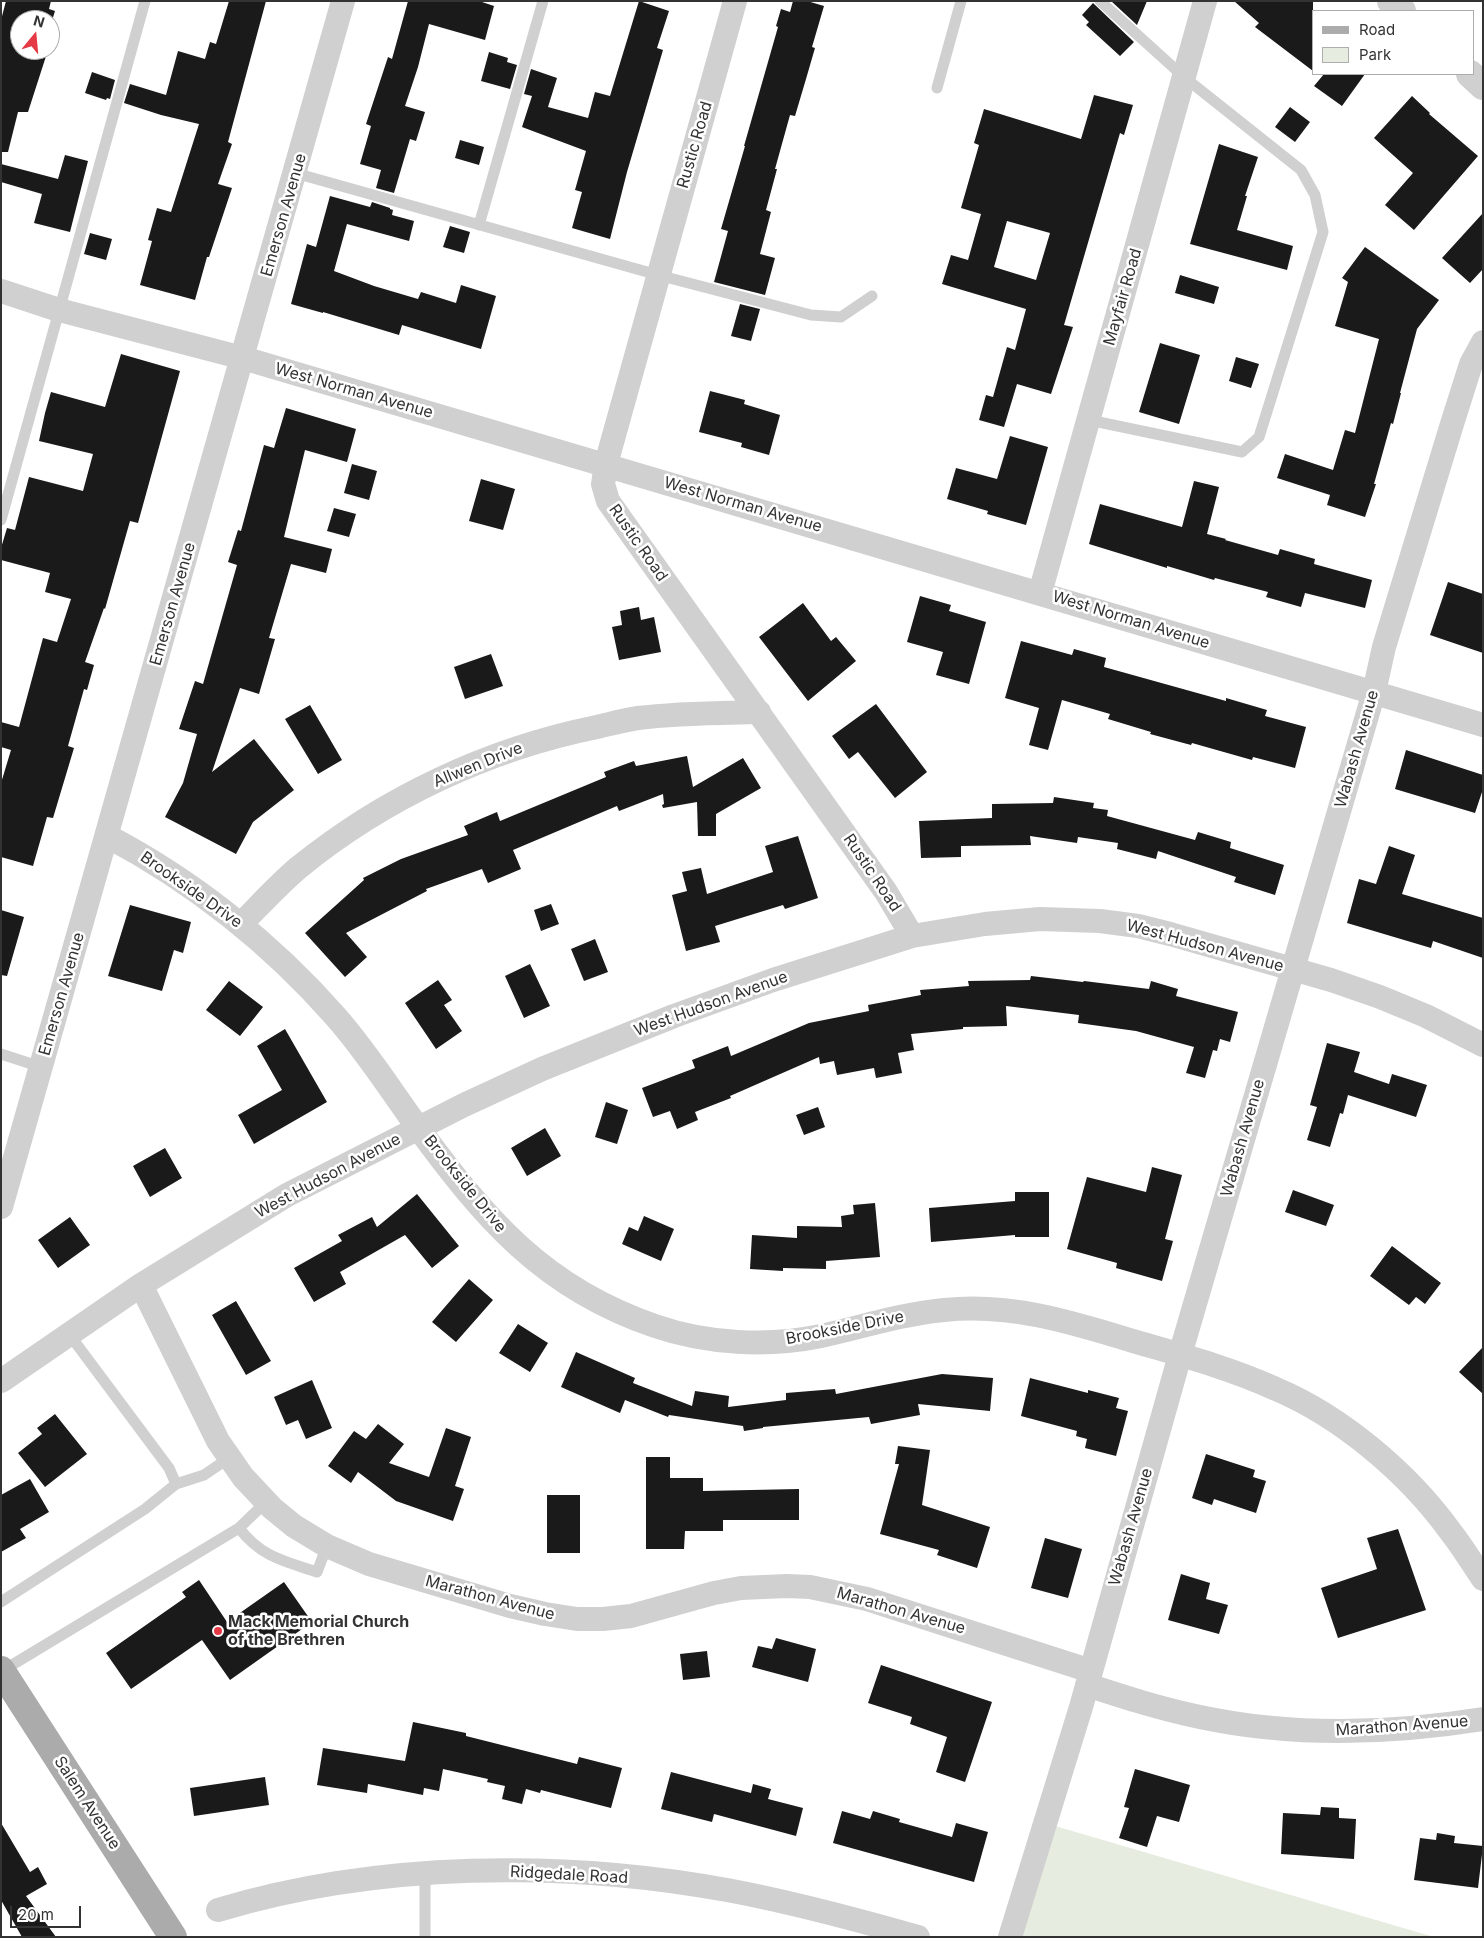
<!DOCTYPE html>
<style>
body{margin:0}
#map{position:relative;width:1484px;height:1938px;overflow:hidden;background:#fff;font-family:Inter,sans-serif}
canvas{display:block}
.frame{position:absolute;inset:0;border:2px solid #333;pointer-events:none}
.legend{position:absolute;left:1312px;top:10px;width:162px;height:65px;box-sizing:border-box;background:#fff;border:1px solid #adadad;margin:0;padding:6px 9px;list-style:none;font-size:15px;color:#333}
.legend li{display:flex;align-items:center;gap:10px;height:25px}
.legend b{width:25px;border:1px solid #adadad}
.north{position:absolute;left:10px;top:10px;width:50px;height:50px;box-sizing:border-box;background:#fff;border:1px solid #adadad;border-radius:50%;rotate:17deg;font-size:14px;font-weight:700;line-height:20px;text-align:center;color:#333}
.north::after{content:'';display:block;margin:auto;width:18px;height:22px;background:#e63946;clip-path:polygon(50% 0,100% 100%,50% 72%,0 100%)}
.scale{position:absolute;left:10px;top:1906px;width:71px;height:22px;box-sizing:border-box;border:2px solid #333;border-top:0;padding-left:6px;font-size:15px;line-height:18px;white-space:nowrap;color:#333;-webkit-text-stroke:4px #fff;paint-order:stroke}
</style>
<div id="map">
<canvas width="1484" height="1938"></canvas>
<div class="frame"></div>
<ul class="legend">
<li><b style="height:6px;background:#ababab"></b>Road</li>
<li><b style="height:14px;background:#e6ecdf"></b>Park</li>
</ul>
<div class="north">N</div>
<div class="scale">20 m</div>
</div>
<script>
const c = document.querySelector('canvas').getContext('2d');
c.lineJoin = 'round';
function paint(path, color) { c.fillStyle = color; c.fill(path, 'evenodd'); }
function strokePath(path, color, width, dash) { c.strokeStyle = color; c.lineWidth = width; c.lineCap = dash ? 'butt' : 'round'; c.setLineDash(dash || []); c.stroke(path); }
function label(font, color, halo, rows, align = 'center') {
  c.font = font + ' Inter,sans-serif'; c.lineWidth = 5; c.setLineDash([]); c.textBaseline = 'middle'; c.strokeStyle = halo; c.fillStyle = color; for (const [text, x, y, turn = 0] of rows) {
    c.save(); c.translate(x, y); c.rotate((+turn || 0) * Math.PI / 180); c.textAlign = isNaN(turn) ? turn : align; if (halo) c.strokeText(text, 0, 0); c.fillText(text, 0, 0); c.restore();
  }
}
const green = new Path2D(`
 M1045,1823L1434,1937H1010Z`);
const building = new Path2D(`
 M6,1H51L49,9L55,11L50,27V20H20V50H48L28,112H18L8,152H1V20Z
 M229,1H266L228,142L232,144L218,184L232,188L209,257H207L195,300L140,285L152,241L148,240L157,208L171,212L199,124L161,115L124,103L130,84L166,95L178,51L205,59L210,42L216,44Z
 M408,1H479L494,6L485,40L429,24L418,67L405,106L425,112L416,141L410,139L394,193L376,188L381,170L360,164L371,126L366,124L388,57L392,59Z
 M639,1L669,11L657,48L663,50L627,172L610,239L572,228L582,192L575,190L586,151L522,127L532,96L524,94L531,69L557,78L548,107L588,118L595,92L610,96Z
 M793,1H807L824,6L812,47L815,48L806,79L795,116L790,115L775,169H777L766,210L771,212L760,254L775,258L765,295L714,282L728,231L721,229L745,146H744L778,27L776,26L781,9L790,12Z
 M1111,1H1147L1137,25Z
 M1234,1H1313V71L1255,27L1259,23Z
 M1093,3L1134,42L1120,56L1086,25L1089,22L1082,15Z
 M489,52L508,58L507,62L517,65L510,89L481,81Z
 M92,72L115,80L110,99L107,98L106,100L85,93Z
 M1324,74H1365L1342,106L1314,86Z
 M1094,95L1133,105L1124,135L1120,133L1064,325L1073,327L1051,394L1017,384L1004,427L979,420L986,395L993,397L1007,347L1015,350L1026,309L942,284L951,255L968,260L981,214L961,208L979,145L974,143L984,109L1081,139ZM1007,221L1050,233L1036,280L994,267Z
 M1412,96L1430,113L1429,114L1478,156L1414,230L1385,205L1413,173L1374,138Z
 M1290,107L1310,122L1295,142L1275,127Z
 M460,140L484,147L479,165L455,158Z
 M1219,144L1258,157L1245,196H1247L1237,230L1293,246L1287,270L1190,244Z
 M65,155L88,161L70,232L34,223L42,194L1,182V164L58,179Z
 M330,196L370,207L372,202L390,208V209L393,210L392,215L414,221L409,241L347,224L334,271L374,286L418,299L421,292L456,303L461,285L496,296L481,349L402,325L399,335L323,312V313L291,304L307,244L316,247Z
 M1483,213V269L1470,283L1442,258Z
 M450,226L470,232L464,253L443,247Z
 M90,233L112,239L106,260L84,254Z
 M1365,247L1439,300L1417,329L1400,393H1401L1393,424L1391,423L1374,484H1376L1365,517L1327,505L1330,495L1277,478L1285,454L1333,470L1345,430L1355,433L1379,339L1335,326L1348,282L1342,278Z
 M1180,275L1219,287L1214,304L1175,293Z
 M740,304L760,309L751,341L731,336Z
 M1160,343L1200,355L1179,424L1139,412Z
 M121,354L180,371L138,523L130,521L105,609L104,608L85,662L94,665L87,690L84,689L68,746L74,748L53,818L47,817L33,866L1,857V783L11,750L1,747V722L19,727L43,638L57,642L71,599L45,592L50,573L1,560V548L7,528L15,530L29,477L83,491L93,454L39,441L45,413L51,392L105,407Z
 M1236,357L1259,364L1251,388L1229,381Z
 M710,391L745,400L744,404L780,415L769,455L741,447L742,443L699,432Z
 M286,408L356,429L347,462L305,450L284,537L332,549L326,573L291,564L269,638L275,639L259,694L240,688L212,772L254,739L294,790L253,822L236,854L165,817L183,783L197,734L179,729L195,681L203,684L237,565L228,562L238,530L241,531L264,445L274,448Z
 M1010,436L1048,447L1026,525L987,514L988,511L947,499L956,468L997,479Z
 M352,464L377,471L369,500L344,493Z
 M481,479L515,489L503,530L469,521Z
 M1194,481L1219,487L1207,534L1226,539L1225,540L1278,555L1280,549L1315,559L1314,564L1372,580L1365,608L1305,593L1301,607L1266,597L1268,592L1215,578L1214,580L1167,566V568L1089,544L1100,504L1182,527Z
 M334,508L356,514L349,537L327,531Z
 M1448,582L1483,594V653L1430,635Z
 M920,596L951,605L949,611L986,622L969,684L936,675L943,652L907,642Z
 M803,603L831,641L836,637L856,661L808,701L759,637Z
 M639,607L641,620L654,617L661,652L619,660L612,627L622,625L620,611Z
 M1021,641L1072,655L1074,649L1106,658L1104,667L1226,701V698L1267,710L1265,716L1306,727L1295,768L1253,757L1252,760L1192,743L1191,745L1150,734L1151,732L1108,719L1110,714L1062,700L1048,750L1029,745L1039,708L1005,698Z
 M491,654L503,686L465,699L454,667Z
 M876,704L927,772L895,798L858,752L849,759L832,736Z
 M310,705L342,760L318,774L285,719Z
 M1406,750L1483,775V789L1475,813L1395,789Z
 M687,756L693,787L743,758L761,788L716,814V836H698L697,802L663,808L662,805L664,804L663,794L619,811L617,806L513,850L521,869L488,883L482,869L426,889L427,891L346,933L367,957L345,977L305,933L364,880L363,878L401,859L468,835L464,826L497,812L500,821L606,777L604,772L634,761L636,766Z
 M1054,797L1094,803L1093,808L1108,810L1107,816L1195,840L1198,832L1231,842L1230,848L1284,865L1275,895L1234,882L1236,877L1158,851L1156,859L1117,849L1118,843L1078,837L1077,843L1030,836L1031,845L961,846V857L921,858L919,821L992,818V804L1053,803Z
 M798,836L818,898L785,909L783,905L715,926L720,942L686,951L672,895L687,891L682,872L701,868L707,894L773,872L765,846Z
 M1389,846L1415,855L1402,894L1483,918V958L1433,941L1431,948L1347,923L1359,879L1376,884Z
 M551,904L559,924L541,931L534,910Z
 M130,905L191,922L183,953L174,950L162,991L108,976Z
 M1,910L24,917L7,976L1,975Z
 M595,939L608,972L584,981L571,949Z
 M530,964L550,1006L524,1018L505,976Z
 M1031,976L1083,982L1084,981L1149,989L1151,981L1178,989L1176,996L1238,1012L1230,1042L1220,1039L1217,1051L1213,1050L1205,1078L1186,1073L1194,1047L1136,1031L1078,1023L1079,1015L1006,1006L1007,1026L963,1027V1029L911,1034L914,1050L898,1053L902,1073L876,1078L874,1068L837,1075L834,1061L820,1064L819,1057L730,1096L731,1098L695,1112L698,1120L677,1129L670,1111L653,1117L642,1088L695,1068L692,1060L728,1046L731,1056L809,1023L869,1011L868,1005L921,995L920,990L969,986L968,981L1030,980Z
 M438,980L452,1000L444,1005L462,1031L436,1049L405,1003Z
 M229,981L263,1007L240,1036L206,1010Z
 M285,1029L327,1102L254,1144L238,1115L282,1090L257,1046Z
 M1327,1043L1360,1052L1354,1072L1389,1084L1392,1074L1427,1085L1416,1117L1348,1095L1343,1114L1340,1113L1330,1147L1307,1140L1317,1107L1310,1105Z
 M606,1102L628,1110L617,1144L595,1137Z
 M818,1107L825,1127L804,1135L796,1115Z
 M545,1128L561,1156L527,1176L511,1148Z
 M165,1148L182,1178L150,1197L133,1166Z
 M1152,1167L1182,1175L1165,1239L1173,1241L1162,1281L1116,1268L1117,1263L1067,1249L1087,1177L1146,1192Z
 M1293,1190L1334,1205L1326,1226L1285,1212Z
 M1015,1192H1049V1237H1015V1235L931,1242L929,1208L1015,1201Z
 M417,1194L459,1246L432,1268L405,1235L340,1272L346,1284L314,1302L294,1268L342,1241L338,1235L372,1217L377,1227Z
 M875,1203L880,1257L826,1261V1269L783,1268V1271L750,1269L752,1235L797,1238V1226L842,1227L841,1216L854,1214L853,1205Z
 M644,1216L674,1229L661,1261L622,1244L629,1227L638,1231Z
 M70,1217L90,1245L58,1268L38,1240Z
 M1392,1246L1441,1283L1425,1304L1416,1297L1409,1305L1370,1276Z
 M469,1279L493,1300L456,1342L432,1322Z
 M236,1301L271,1361L246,1375L212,1315Z
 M518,1324L548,1343L530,1372L499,1353Z
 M1483,1347V1394L1459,1372Z
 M576,1352L635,1378L633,1383L692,1406L695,1391L729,1396L728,1407L786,1400V1393L835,1389L836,1394L942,1374L993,1378L990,1411L918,1404L920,1415L871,1424L869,1417L763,1427V1428L744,1431L743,1426L669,1415L668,1417L625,1400L620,1413L561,1387Z
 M1030,1378L1088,1393V1390L1119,1398L1116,1408L1128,1411L1116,1456L1085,1448L1087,1439L1076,1436L1077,1431L1021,1416Z
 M312,1380L332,1428L306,1439L298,1420L286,1425L274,1397Z
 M55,1414L87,1454L45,1487L18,1453L42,1434L37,1428Z
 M378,1424L404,1444L389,1463L429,1477L446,1428L471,1437L455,1486L464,1489L453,1521L396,1501L358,1472L351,1483L328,1466L354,1431L366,1439Z
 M898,1446L930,1450L922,1505L990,1527L977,1568L937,1555L939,1550L880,1534L899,1464H895Z
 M1206,1454L1255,1470L1253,1477L1266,1481L1256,1513L1214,1499L1212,1505L1192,1498Z
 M646,1457H670V1478H703V1491L799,1489V1520H723V1531H685L684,1549H646Z
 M30,1479L49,1512L20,1529L26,1538L1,1552V1495Z
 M547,1495H580V1553H547Z
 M1398,1529L1426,1610L1338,1638L1321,1588L1377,1569L1367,1538Z
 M1045,1538L1082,1549L1068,1598L1031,1588Z
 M1181,1574L1210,1583L1206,1599L1228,1605L1219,1634L1168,1620Z
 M199,1580L227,1622L284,1582L312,1622L230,1680L202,1640L131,1689L106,1653L186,1597L182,1592Z
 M776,1638L816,1649L808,1682L752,1667L758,1646L772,1649Z
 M707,1651L710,1677L683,1680L680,1654Z
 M881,1665L992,1702L965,1782L936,1772L947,1737L910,1724L912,1717L868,1703Z
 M413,1722L466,1733V1736L577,1764L579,1757L622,1768L611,1808L541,1790L540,1793L526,1789L522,1804L502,1799L505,1786L487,1782L488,1779L443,1769L439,1791L424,1788L423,1795L368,1784L367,1793L317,1785L323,1748L405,1761Z
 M1135,1769L1190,1785L1179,1822L1157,1816L1147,1847L1119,1838L1129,1808L1124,1807Z
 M671,1772L751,1793L753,1784L771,1789L768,1799L803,1808L796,1836L714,1814L712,1822L661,1809Z
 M265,1777L269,1805L194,1816L190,1788Z
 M1321,1807L1339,1808V1818L1356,1819L1354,1859L1281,1854L1283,1813L1320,1815Z
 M842,1811L870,1819L873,1811L900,1819L899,1822L952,1837L956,1823L988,1832L974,1882L833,1843Z
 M1,1823L30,1872L38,1867L47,1884L26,1896L56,1937H22L1,1900Z
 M1437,1833L1455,1836L1454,1843L1483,1846L1478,1888L1414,1880L1420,1838L1436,1840Z`);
const service = new Path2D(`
 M937,88L961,1
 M295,173L658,275L811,315L841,317L872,296
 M479,225L543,1
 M1089,420L1242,452L1259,437L1323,232L1315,195L1301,170L1184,77L1100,1
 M1,520L145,1
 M1,1054L41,1067
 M176,1484L204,1475L229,1458
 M239,1528C261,1557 284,1561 317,1572L327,1546
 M1,1602L145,1509L176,1484L169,1468L69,1334
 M2,1671L239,1528L266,1502
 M425,1874V1937`);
const minor = new Path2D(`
 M735,1L606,464L603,484L608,501L886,892L912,936
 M1,291L59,310L243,358L1483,725
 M1040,593L1205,1
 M107,836C193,881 272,944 336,1017C366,1051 390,1089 416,1125C484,1218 543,1288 655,1326C707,1344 768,1347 821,1336C862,1327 902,1314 944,1310C1010,1303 1071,1322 1133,1341C1181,1355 1230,1368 1276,1389C1342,1417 1408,1473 1450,1531C1462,1546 1472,1563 1483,1579
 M241,924C259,906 278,885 298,868C384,798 488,749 597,727C610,724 624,720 638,718C678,713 719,713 759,712
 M1,1207L343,1
 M141,1285L218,1441L243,1477L272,1508L294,1526L327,1546L369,1564L510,1606L545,1614L577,1619H603L631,1616L714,1593L741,1588L787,1586L810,1587L867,1599L1091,1671
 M1,1381L141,1285L287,1195L464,1105L542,1069L674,1016L773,980L912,936L985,924L1040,919L1100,921L1138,926L1170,934L1331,980L1380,997L1426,1016L1483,1045
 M1087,1685C1124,1697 1161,1709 1200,1717C1293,1737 1389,1734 1483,1719
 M218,1910C377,1862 564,1860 727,1890C792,1902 855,1919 918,1937
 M1010,1937L1081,1707L1180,1355L1374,692L1384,647L1452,424L1471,364L1483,342`);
const tertiary = new Path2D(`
 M1391,1L1402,11
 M1470,74L1483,86`);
const primary = new Path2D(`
 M1,1670L173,1937`);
const markers = [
 [218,1631,5,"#e63946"]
];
const streetNames = [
 ["Rustic Road",695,145,-74],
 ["Emerson Avenue",284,215,-74],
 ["Mayfair Road",1123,297,-74],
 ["West Norman Avenue",354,391,16],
 ["West Norman Avenue",743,505,16],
 ["Rustic Road",638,543,55],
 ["Emerson Avenue",173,604,-74],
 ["West Norman Avenue",1131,620,17],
 ["Wabash Avenue",1357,749,-74],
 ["Allwen Drive",478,765,-22],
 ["Rustic Road",872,873,56],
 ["Brookside Drive",191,890,35],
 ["West Hudson Avenue",1205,946,15],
 ["Emerson Avenue",62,994,-74],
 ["West Hudson Avenue",711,1004,-20],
 ["Wabash Avenue",1243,1138,-74],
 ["West Hudson Avenue",328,1176,-28],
 ["Brookside Drive",465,1184,51],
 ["Brookside Drive",845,1328,-11],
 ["Wabash Avenue",1131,1527,-74],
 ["Marathon Avenue",490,1598,15],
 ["Marathon Avenue",901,1611,16],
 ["Marathon Avenue",1402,1726,-4],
 ["Salem Avenue",87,1803,57],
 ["Ridgedale Road",569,1875,3]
];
const poiNames = [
 ["Mack Memorial Church",228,1622],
 ["of the Brethren",228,1640]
];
paint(green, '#e6ecdf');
paint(building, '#1a1a1a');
strokePath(service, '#d0d0d0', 11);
strokePath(minor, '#d0d0d0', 24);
strokePath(tertiary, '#d0d0d0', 28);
strokePath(primary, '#ababab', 28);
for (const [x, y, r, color] of markers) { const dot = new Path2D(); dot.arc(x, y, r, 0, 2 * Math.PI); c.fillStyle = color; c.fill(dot); strokePath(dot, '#fff', 2); }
label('16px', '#333', '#fff', streetNames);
label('bold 16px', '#333', '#fff', poiNames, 'left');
</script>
